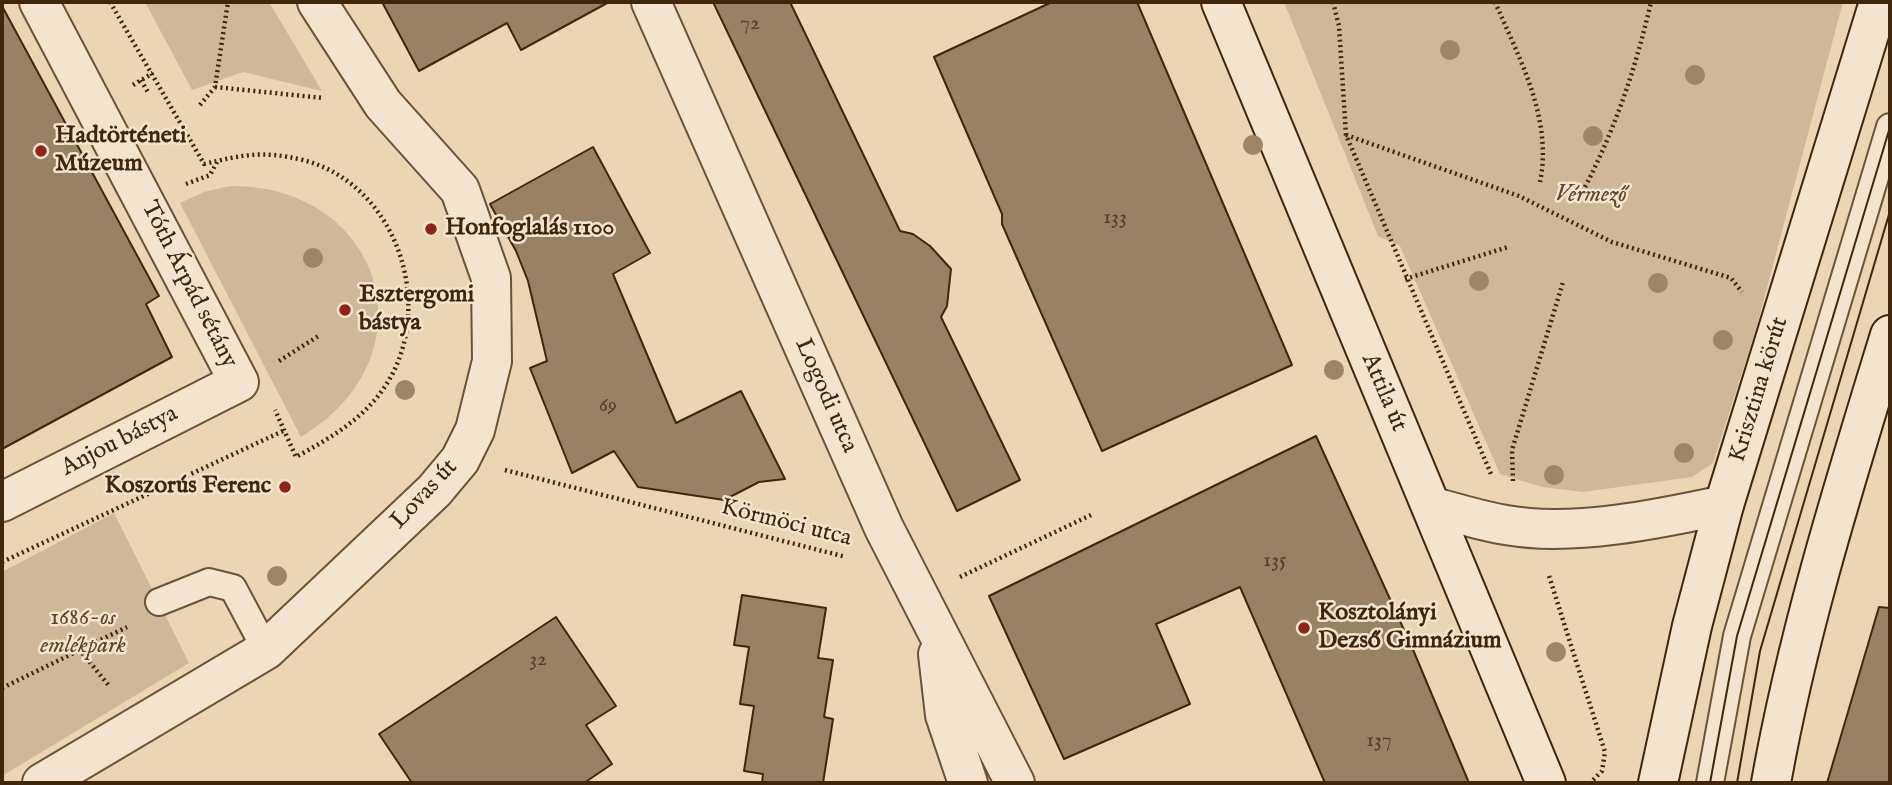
<!DOCTYPE html>
<meta charset="utf-8">
<style>
body{margin:0}
#map{position:relative;width:1892px;height:785px;overflow:hidden;background:#ebd6b4;font-family:"IM FELL English",serif}
canvas{display:block}
.frame{position:absolute;inset:0;border:4px solid #40270c;pointer-events:none}
</style>
<div id="map">
<canvas width="1892" height="785"></canvas>
<div class="frame"></div>
</div>
<script>
const c = document.querySelector('canvas').getContext('2d');
c.lineJoin = 'round';
function paint(path, color) { c.fillStyle = color; c.fill(path, 'evenodd'); }
function strokePath(path, color, width, dash) { c.strokeStyle = color; c.lineWidth = width; c.lineCap = dash ? 'butt' : 'round'; c.setLineDash(dash || []); c.stroke(path); }
function label(font, color, halo, rows, align = 'center') {
  c.font = font + ' "IM FELL English",serif'; c.lineWidth = 5; c.setLineDash([]); c.textBaseline = 'middle'; c.strokeStyle = halo; c.fillStyle = color; for (const [text, x, y, turn = 0] of rows) {
    c.save(); c.translate(x, y); c.rotate((+turn || 0) * Math.PI / 180); c.textAlign = isNaN(turn) ? turn : align; if (halo) c.strokeText(text, 0, 0); c.fillText(text, 0, 0); c.restore();
  }
}
const green = new Path2D(`
 M145,2H269L322,91L243,72L192,90Z
 M1284,2H1843L1756,329L1713,463L1692,477L1583,492L1542,487L1500,474L1400,246L1378,236Z
 M230,186C385,185 435,358 301,437L180,203L204,192Z
 M114,513L189,663L2,776V572Z`);
const building = new Path2D(`
 M382,2H609L521,50L507,23L419,71Z
 M713,2H790L900,231L913,234L930,246L951,269L947,306L941,317L1020,480L957,511Z
 M1052,2H1137L1292,365L1102,451L1002,224V214L934,57Z
 M2,6L159,296L146,304L172,357L2,449Z
 M593,147L650,253L613,274L676,423L741,391L785,479L759,482L724,500L638,487L614,451L572,473L530,368L547,361L528,281L516,251L490,204Z
 M1316,436L1414,652L1469,783H1325L1240,587L1156,624L1190,704L1064,759L989,596Z
 M742,595L826,608L818,658L833,660L824,717L833,719L823,783H762L763,774L744,771L754,706L740,704L749,647L734,645Z
 M1879,607L1890,608V783H1827Z
 M556,617L616,706L586,725L612,764L584,783H412L379,734Z`);
const path = new Path2D(`
 M110,2L204,164C243,155 261,150 303,160C397,184 437,306 386,385C364,419 330,438 296,457L275,410
 M1333,2L1339,26L1346,135L1491,474
 M1495,2C1519,58 1553,119 1540,182
 M141,80L149,94
 M133,85L153,73
 M215,87L323,98
 M200,105L215,87L228,2
 M1346,135L1519,196L1612,242L1731,278L1742,292
 M186,184L210,175L217,162
 M1585,187C1616,127 1636,67 1651,2
 M1405,279L1508,247
 M279,361L320,335
 M505,470L846,557
 M1513,481L1512,450L1563,282
 M2,562L283,431
 M1549,576L1605,752L1602,771L1592,781
 M960,577L1093,514
 M79,649L110,687
 M2,688L127,627`);
const service = new Path2D(`
 M159,602L209,582L233,588L266,650
 M1710,783L1737,636L1890,127`);
const pedestrian = new Path2D(`
 M2,502L239,382L39,2`);
const minor = new Path2D(`
 M651,2L884,528L1015,783
 M1433,507C1457,513 1481,521 1506,525C1572,537 1659,519 1724,505
 M938,654L945,715L968,783
 M42,783L266,650L434,491L460,460L475,430L492,361L491,278L460,190L383,104L317,2`);
const secondary = new Path2D(`
 M1221,2L1546,783
 M1658,783L1692,626L1724,505L1879,2
 M1771,783C1798,631 1845,482 1890,335`);
const tram = new Path2D(`
 M1710,783L1737,636L1890,127
 M1737,783L1760,651L1890,211`);
const trees = [
 [1450,50],
 [1695,75],
 [1593,136],
 [1253,145],
 [313,258],
 [1479,281],
 [1658,283],
 [1723,340],
 [1334,370],
 [405,390],
 [1684,453],
 [1554,475],
 [277,576],
 [1556,652]
];
const markers = [
 [41,151,7,"#8f2418"],
 [431,229,7,"#8f2418"],
 [345,310,7,"#8f2418"],
 [285,487,7,"#8f2418"],
 [1304,628,7,"#8f2418"]
];
const numberNames = [
 ["72",750,25],
 ["133",1115,219],
 ["69",608,407],
 ["135",1275,562],
 ["32",538,661],
 ["137",1379,742]
];
const poiNames = [
 ["Hadtörténeti",55,137],
 ["Múzeum",55,165],
 ["Honfoglalás 1100",445,229],
 ["Esztergomi",359,296],
 ["bástya",359,324],
 ["Koszorús Ferenc",271,487,"right"],
 ["Kosztolányi",1318,614],
 ["Dezső Gimnázium",1318,642]
];
const parkNames = [
 ["Vérmező",1591,196],
 ["1686-os",83,619],
 ["emlékpark",83,647]
];
const streetNames = [
 ["Tóth Árpád sétány",188,285,63],
 ["Krisztina körút",1760,390,-73],
 ["Attila út",1383,393,67],
 ["Logodi utca",825,396,66],
 ["Anjou bástya",120,442,-27],
 ["Lovas út",425,495,-47],
 ["Körmöci utca",786,524,14]
];
paint(green, '#ceb897');
paint(building, '#998263');
strokePath(building, '#40270c', 2);
strokePath(service, '#6b5336', 30);
strokePath(pedestrian, '#6b5336', 42);
strokePath(minor, '#6b5336', 42);
strokePath(secondary, '#40270c', 42);
strokePath(path, '#40270c', 4.5, [2, 3.5]);
strokePath(service, '#f2e4ce', 26);
strokePath(pedestrian, '#f2e4ce', 38);
strokePath(minor, '#f2e4ce', 38);
strokePath(secondary, '#f2e4ce', 38);
strokePath(tram, '#40270c', 2);
c.fillStyle = '#9c8667';
for (const [x, y] of trees) { c.beginPath(); c.arc(x, y, 10, 0, 2 * Math.PI); c.fill(); }
for (const [x, y, r, color] of markers) { const dot = new Path2D(); dot.arc(x, y, r, 0, 2 * Math.PI); c.fillStyle = color; c.fill(dot); strokePath(dot, '#f2e4ce', 2.5); }
label('21px', '#563e22', null, numberNames);
label('bold 24px', '#40270c', '#f2e4ce', poiNames, 'left');
label('italic 24px', '#5c4428', '#f2e4ce', parkNames);
label('24px', '#40270c', '#f2e4ce', streetNames);
</script>
